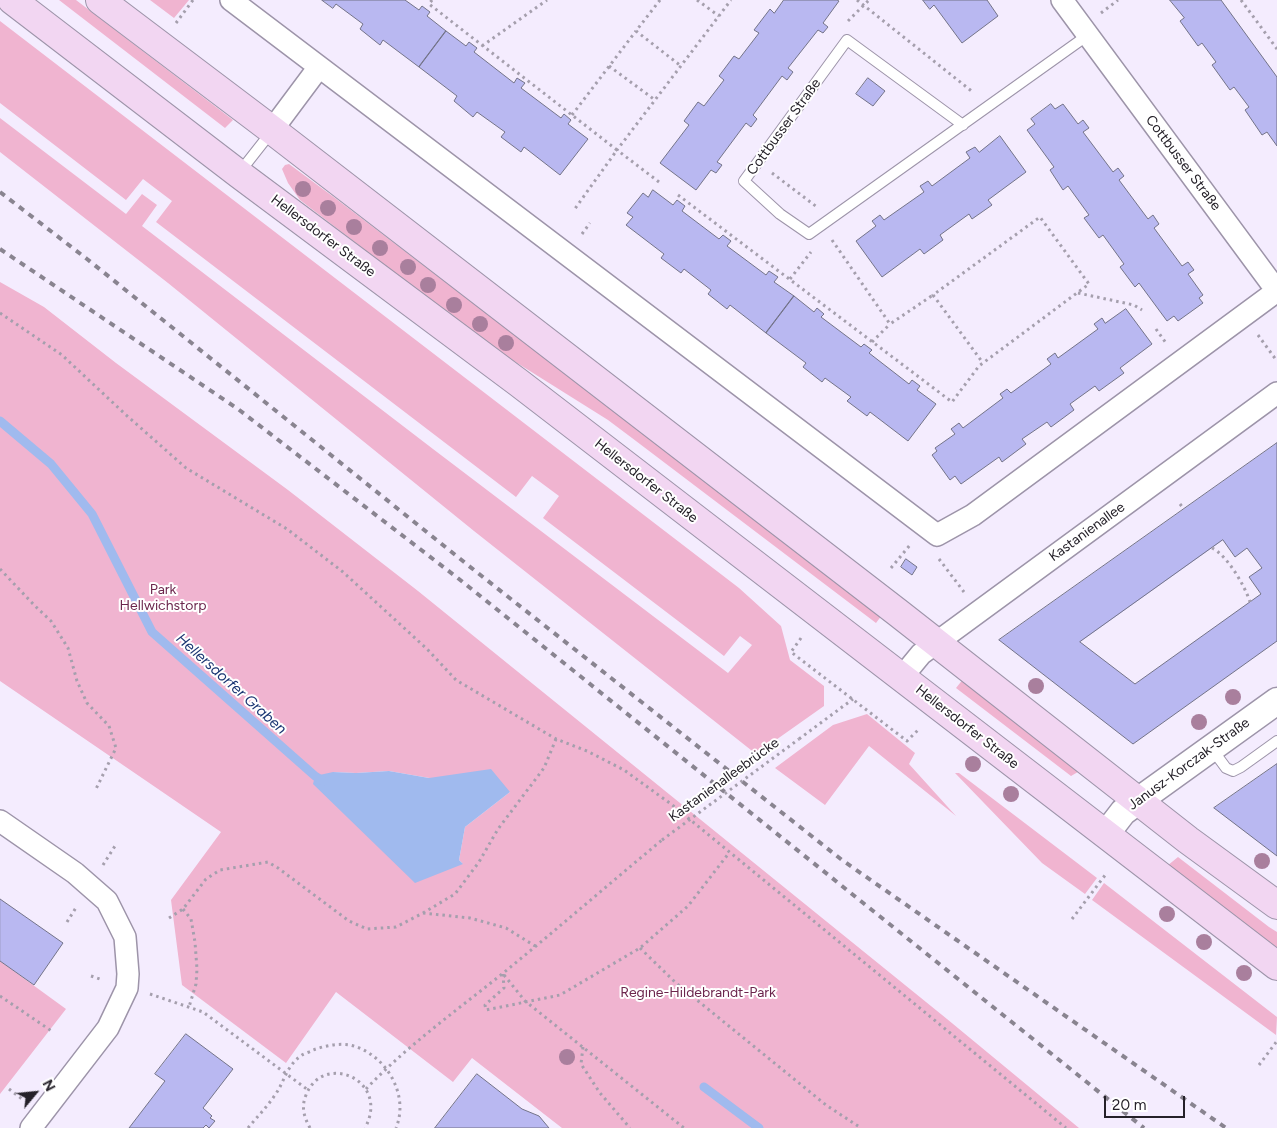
<!DOCTYPE html>
<meta charset="utf-8">
<style>
body{margin:0}
#map{position:relative;width:1277px;height:1128px;overflow:hidden;background:#f4ecfe;font-family:Figtree,sans-serif}
canvas{display:block}
.north{position:absolute;left:10px;top:1068px;width:50px;height:50px;-webkit-text-stroke:4px #fff;paint-order:stroke;rotate:62deg;font-size:14px;font-weight:700;line-height:20px;text-align:center;color:#252129}
.north::after{content:'';display:block;margin:auto;width:18px;height:22px;background:#252129;clip-path:polygon(50% 0,100% 100%,50% 72%,0 100%)}
.scale{position:absolute;left:1104px;top:1096px;width:81px;height:22px;box-sizing:border-box;border:2px solid #252129;border-top:0;padding-left:6px;font-size:15px;line-height:18px;white-space:nowrap;color:#252129;-webkit-text-stroke:4px #fff;paint-order:stroke}
</style>
<div id="map">
<canvas width="1277" height="1128"></canvas>
<div class="north">N</div>
<div class="scale">20 m</div>
</div>
<script>
const c = document.querySelector('canvas').getContext('2d');
c.lineJoin = 'round';
function paint(path, color) { c.fillStyle = color; c.fill(path, 'evenodd'); }
function strokePath(path, color, width, dash) { c.strokeStyle = color; c.lineWidth = width; c.lineCap = dash ? 'butt' : 'round'; c.setLineDash(dash || []); c.stroke(path); }
function label(font, color, halo, rows, align = 'center') {
  c.font = font + ' Figtree,sans-serif'; c.lineWidth = 4; c.setLineDash([]); c.textBaseline = 'middle'; c.strokeStyle = halo; c.fillStyle = color; for (const [text, x, y, turn = 0] of rows) {
    c.save(); c.translate(x, y); c.rotate((+turn || 0) * Math.PI / 180); c.textAlign = isNaN(turn) ? turn : align; if (halo) c.strokeText(text, 0, 0); c.fillText(text, 0, 0); c.restore();
  }
}
const green = new Path2D(`
 M59,0H76L233,120L225,128Z
 M150,0H189L174,18Z
 M0,21L739,588L781,626L790,660L824,686V706L756,754L474,531L168,283L0,152V118L126,214L142,194L157,205L142,226L433,449L728,673L752,645L740,636L724,656L543,518L559,496L532,476L516,497L156,222L172,201L143,179L126,200L0,103Z
 M289,164L335,198L882,615L876,623L632,438L608,420L490,346L300,200L288,183L282,169L285,165Z
 M0,282L44,307L116,363L288,490L418,591L947,1019L1079,1128H562L472,1058L453,1082L336,992L286,1063L182,985L171,900L221,832L0,681ZM389,771L510,792L465,827L459,860L463,864L333,772L356,773Z
 M964,678L1083,769L1071,776L956,688Z
 M867,714L915,753L909,764L956,816L869,746L825,805L775,768L833,725Z
 M955,773H959L1097,878L1085,894L1042,863Z
 M1178,857L1269,927L1277,932V950L1167,866Z
 M1104,883L1277,1017L1276,1035L1092,900Z
 M0,961L66,1009L0,1094Z`);
const water = new Path2D(`
 M491,769L510,792L465,827L459,860L463,864L415,883L313,784L315,776L333,772L356,773L389,771L429,778Z`);
const stream = new Path2D(`
 M0,421L51,464L92,514L152,632L315,776L323,781
 M704,1087L759,1128`);
const building = new Path2D(`
 M322,0H405L419,10L422,6L430,12L427,16L446,31L419,67L383,40L380,45L360,29L363,24L336,4L333,8Z
 M784,0H837L839,1L823,23L828,27L823,33L818,30L788,68L793,72L787,80L782,76L753,115L757,119L751,127L746,123L717,162L722,165L716,173L711,170L696,190L660,163L689,125L684,121L698,102L704,106L724,80L719,76L734,56L739,59L759,33L754,30L770,9L774,13Z
 M923,0H987L998,16L962,43L934,5L930,9Z
 M1170,0H1221L1277,77V146L1267,132L1262,135L1245,110L1249,107L1234,87L1230,90L1212,65L1216,62L1202,43L1198,46L1180,21L1184,18Z
 M446,31L466,46L469,42L477,48L474,52L514,83L517,78L525,83L521,88L561,118L564,114L571,120L568,124L588,139L560,175L524,147L521,152L501,137L505,132L477,112L473,117L454,101L457,96L419,67Z
 M868,78L885,91L873,106L856,94Z
 M1051,104L1055,109L1063,104L1078,124L1083,120L1089,128L1083,132L1113,172L1118,168L1124,176L1119,180L1148,219L1153,215L1159,224L1154,228L1182,266L1188,262L1194,270L1188,274L1203,295L1199,298L1203,303L1178,321L1174,316L1167,321L1139,283L1135,287L1120,267L1124,264L1103,235L1099,238L1084,218L1089,215L1068,186L1063,190L1050,170L1054,167L1027,130L1035,124L1031,119Z
 M1000,136L1026,172L988,200L992,205L972,219L969,214L940,235L943,240L924,254L920,249L882,277L856,241L876,226L872,221L880,215L884,220L924,192L920,186L928,181L932,186L970,158L966,152L975,147L979,152Z
 M653,190L673,205L677,200L685,206L682,211L719,239L723,235L731,241L727,246L766,275L769,271L778,277L774,282L794,296L766,333L730,305L727,309L708,294L711,290L684,269L681,273L661,258L664,254L626,225L633,217L627,213L643,193L648,197Z
 M794,296L814,312L817,308L824,314L821,317L861,347L864,344L872,350L869,353L909,384L912,380L920,386L917,390L936,404L908,441L870,412L867,416L847,401L851,397L825,378L822,382L803,367L806,363L766,333Z
 M1126,309L1152,344L1120,368L1124,373L1099,391L1095,386L1070,404L1074,410L1051,427L1047,422L1022,439L1026,444L1002,462L999,457L961,484L955,476L950,480L932,455L937,451L935,448L955,434L951,429L959,423L963,428L1003,398L1000,394L1007,389L1011,393L1051,364L1047,359L1055,353L1058,358L1098,329L1094,324L1102,318L1105,323Z
 M1277,443V641L1133,744L999,640ZM1223,540L1235,557L1247,548L1262,568L1249,577L1261,594L1135,684L1080,642Z
 M906,559L917,567L912,575L901,567Z
 M1277,764V856L1214,808Z
 M0,899L63,943L34,985L0,961Z
 M186,1034L233,1069L203,1108L212,1116L210,1118L215,1121L209,1128L206,1125L203,1128H129L165,1081L155,1074Z
 M477,1074L522,1109L539,1116L549,1128H435Z`);
const path = new Path2D(`
 M432,0L429,4L617,150L574,210
 M660,0L636,31L681,66
 M697,0L719,16
 M857,0L974,93
 M1241,0L1277,49
 M1101,13L1118,0
 M848,21L869,0
 M176,23L193,0
 M482,46L547,0
 M609,66L655,100
 M572,115L636,31
 M772,173L817,207
 M659,182L617,150L731,0
 M678,195L952,402L979,366L1089,284L1040,217L933,295L983,363
 M582,234L590,223
 M832,240L890,324L933,295
 M790,279L811,252
 M1078,293L1134,305L1142,310
 M0,313L62,355L125,414L186,468L287,529L343,572L427,649L456,680L556,739L587,751L624,770L671,804L1066,1128
 M1156,329L1166,343
 M1258,335L1277,361
 M872,342L890,324
 M1180,504L1184,509
 M1212,548C1227,555 1245,586 1250,602
 M939,559L964,592
 M891,568L910,545
 M0,569L35,606L51,621L68,648L77,681L87,703L109,726L116,748L96,789
 M801,638L791,652L907,741L919,729
 M799,739L853,699
 M103,865L115,846
 M183,909L191,919L195,942L197,969L196,984L189,1007
 M423,913L470,918L506,928L535,946
 M169,918L183,909L206,879L220,870L268,862L278,868L349,921L367,929L396,927L423,913L455,894L479,862L498,829L544,768L556,739
 M1072,919L1106,874
 M67,922L77,906
 M640,948L676,983L826,1105L861,1128
 M503,974L504,988L485,1005L486,1010L560,995L640,948L688,906L729,853
 M504,975L525,1001L684,1128
 M91,976L103,980
 M150,994L203,1012L308,1090
 M0,996L53,1032
 M583,1047L581,1064L600,1093L630,1128
 M1259,1065L1277,1041
 M9,1089L22,1099
 M366,1089C408,1045 456,1011 502,974C556,930 609,884 662,840
 M248,1128C257,1117 267,1107 275,1095C285,1081 286,1066 302,1055C305,1053 310,1052 313,1050C324,1046 338,1043 350,1045C385,1053 410,1094 396,1128
 M310,1128C304,1117 301,1107 306,1095C323,1051 391,1080 365,1128`);
const service = new Path2D(`
 M963,125L847,40L744,181L780,214L809,234L1088,35
 M239,173L272,131
 M1212,749L1226,768L1233,771L1241,767L1277,741`);
const minor = new Path2D(`
 M231,0L937,535L973,515L1277,291
 M1062,0L1277,291
 M272,130L319,67
 M902,677L921,654L1277,393
 M0,821L75,873L107,901L125,937L128,974L127,988L108,1028L31,1128`);
const tertiary = new Path2D(`
 M1106,834L1123,812L1138,801L1277,701`);
const secondary = new Path2D(`
 M12,0L239,174L519,383L1277,966
 M100,0L272,130L897,612L1188,840L1277,905`);
const rail = new Path2D(`
 M0,192L87,259L469,566L842,860L1226,1128
 M0,249L238,409L459,579L1144,1128`);
const pathBridge = new Path2D(`
 M662,840L799,739`);
const trees = [
 [303,189],
 [328,208],
 [354,227],
 [380,248],
 [408,267],
 [428,285],
 [454,305],
 [480,324],
 [506,343],
 [1036,686],
 [1233,697],
 [1199,722],
 [973,764],
 [1011,794],
 [1262,861],
 [1167,914],
 [1204,942],
 [1244,973],
 [567,1057]
];
const streetNames = [
 ["Cottbusser Straße",784,127,-54],
 ["Cottbusser Straße",1183,163,53],
 ["Hellersdorfer Straße",323,236,37],
 ["Hellersdorfer Straße",646,481,38],
 ["Kastanienallee",1087,532,-36],
 ["Hellersdorfer Straße",967,727,38],
 ["Janusz-Korczak-Straße",1189,764,-36],
 ["Kastanienalleebrücke",724,780,-36]
];
const parkNames = [
 ["Park",163,590],
 ["Hellwichstorp",163,606],
 ["Regine-Hildebrandt-Park",698,993]
];
const waterNames = [
 ["Hellersdorfer Graben",231,684,42]
];
paint(green, '#f0b4d0');
paint(water, '#a0baee');
strokePath(stream, '#a0baee', 9);
paint(building, '#b9b8f1');
strokePath(building, '#737388', 1);
strokePath(service, '#9d94a9', 12);
strokePath(minor, '#9d94a9', 24);
strokePath(tertiary, '#9d94a9', 29);
strokePath(secondary, '#9d94a9', 30);
strokePath(path, '#a59fad', 3, [2.5, 4]);
strokePath(service, '#fff', 10);
strokePath(minor, '#fff', 21);
strokePath(tertiary, '#fff', 26);
strokePath(secondary, '#f2d6f2', 28);
strokePath(rail, '#898490', 4, [6, 6]);
strokePath(pathBridge, '#a59fad', 3, [2.5, 4]);
c.fillStyle = '#a97f9d';
for (const [x, y] of trees) { c.beginPath(); c.arc(x, y, 8, 0, 2 * Math.PI); c.fill(); }
label('14px', '#252129', '#fff', streetNames);
label('14px', '#6c264d', '#fff', parkNames);
label('italic 15px', '#1b3673', '#fff', waterNames);
</script>
